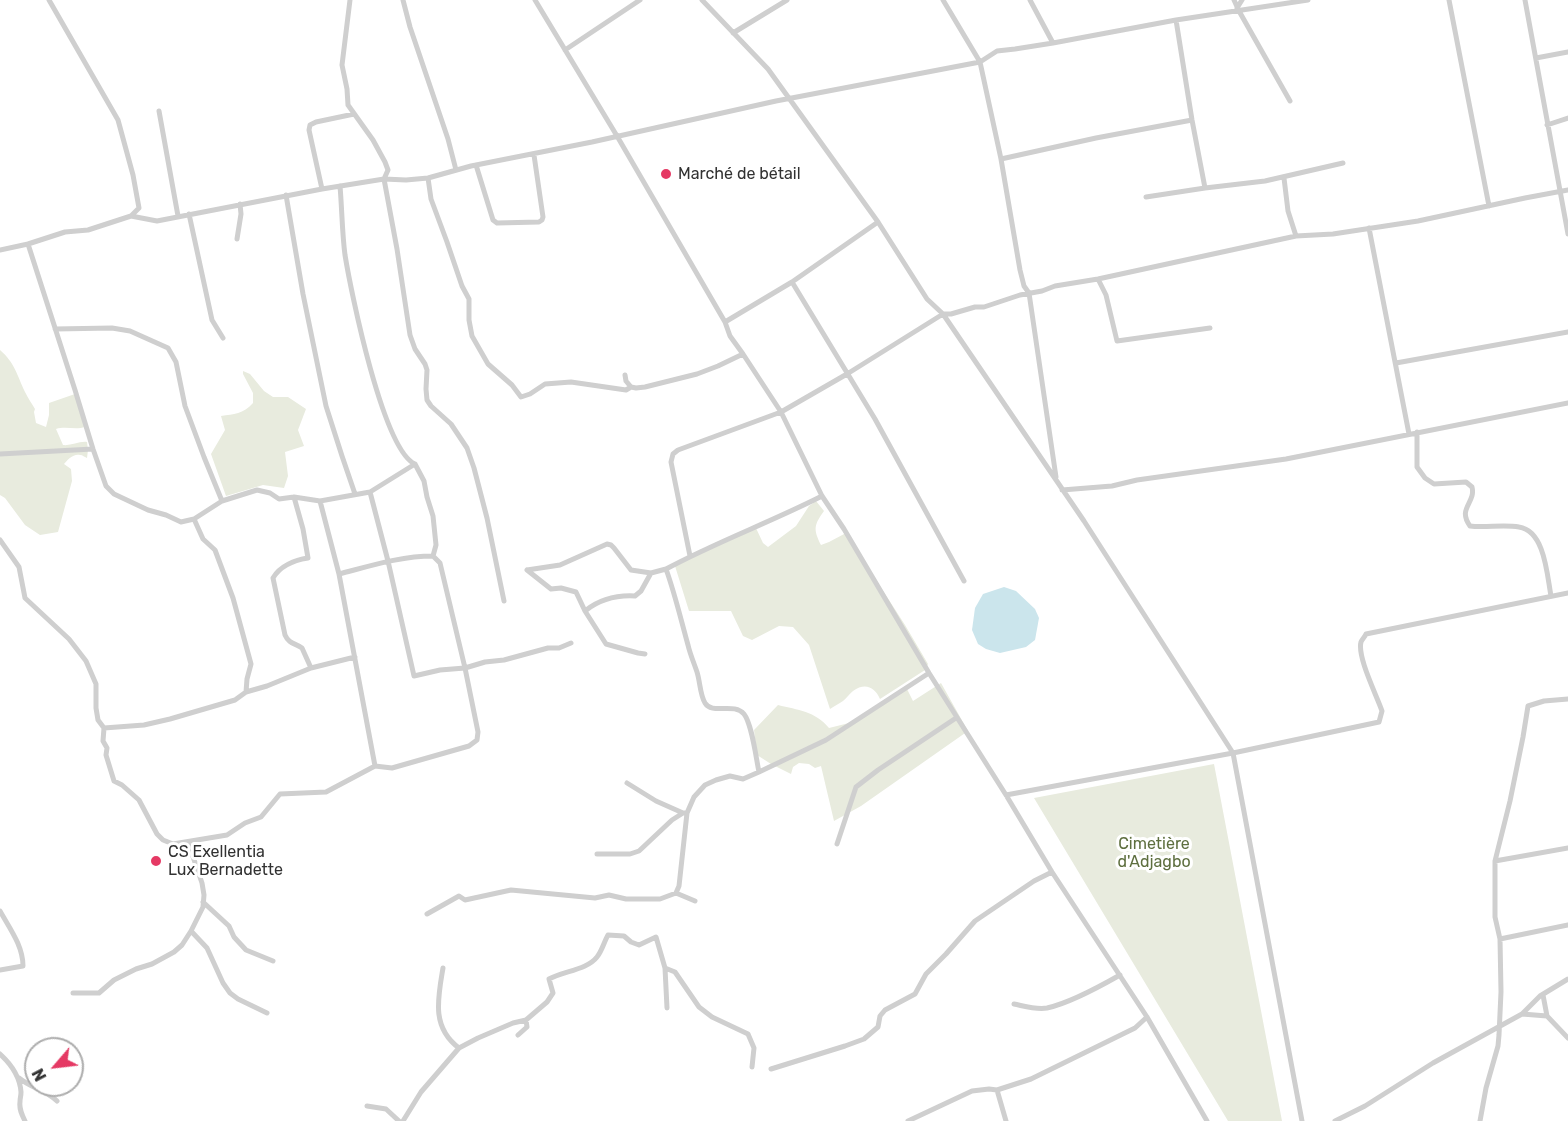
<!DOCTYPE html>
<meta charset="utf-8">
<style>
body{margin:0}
#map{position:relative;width:1568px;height:1121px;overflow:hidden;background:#fff;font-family:Rubik,sans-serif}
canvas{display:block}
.north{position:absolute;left:24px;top:1037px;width:60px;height:60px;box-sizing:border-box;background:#fff;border:2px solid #adadad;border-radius:50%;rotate:242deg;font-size:16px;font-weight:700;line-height:24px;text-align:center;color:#323232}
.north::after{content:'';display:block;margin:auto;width:21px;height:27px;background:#e53964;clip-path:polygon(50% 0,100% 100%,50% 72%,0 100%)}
</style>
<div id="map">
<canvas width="1568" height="1121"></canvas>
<div class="north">N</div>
</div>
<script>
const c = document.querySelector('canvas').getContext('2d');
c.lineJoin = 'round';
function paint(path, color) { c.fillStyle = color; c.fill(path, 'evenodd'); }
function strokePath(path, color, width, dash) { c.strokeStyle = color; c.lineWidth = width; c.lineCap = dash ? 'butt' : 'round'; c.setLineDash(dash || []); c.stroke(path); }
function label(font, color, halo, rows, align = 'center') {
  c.font = font + ' Rubik,sans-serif'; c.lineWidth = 6; c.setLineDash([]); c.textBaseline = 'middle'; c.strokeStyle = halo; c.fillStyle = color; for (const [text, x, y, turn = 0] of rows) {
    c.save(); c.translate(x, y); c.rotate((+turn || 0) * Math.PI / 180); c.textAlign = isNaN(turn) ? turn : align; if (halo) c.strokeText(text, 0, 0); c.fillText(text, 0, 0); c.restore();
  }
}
const green = new Path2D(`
 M0,350C15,363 17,375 25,392C28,398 32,404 35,409L34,412L36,423L46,427L49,415V403L75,394L85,427C76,430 65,426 56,429L63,445C71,446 79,441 87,442L88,450L87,458C84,457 83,455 80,455C74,453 67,460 64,464L71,469L72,481L58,532L40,535L25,525L5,498L0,495Z
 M243,371L250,374L264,391L273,397H288L306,409L298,430L304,446L285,452L288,476L284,488L263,485L226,496L211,454L225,430L221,416C234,414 243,414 253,403V393L243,374Z
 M816,501L824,511C814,525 813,529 821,545L829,542L846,533L905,625L928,664L925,670L880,699C875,687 865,682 853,691C849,694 847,698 843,701C839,704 834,706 830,709L809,645L793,627L779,626L752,640L743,636L731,611H689L675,566L755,526L763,543L768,547L796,526L809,506Z
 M941,683L968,731L861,806L834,821L821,766L815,768L809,764L799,763L793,767L791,774L771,764L757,755L754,730L778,705C798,710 815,711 829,728L853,722L907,689L913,701Z
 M1214,764L1282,1121H1228L1034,798Z`);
const water = new Path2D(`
 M1004,587L1016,591L1035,609L1039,618L1035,640L1026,647L1000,653L986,649L978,644L972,630L975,608L983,594Z`);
const minor = new Path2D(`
 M49,0L118,120L133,175L139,208L131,216
 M350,0L342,65L347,89L348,105L373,140L385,162L388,170L384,179L397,249L410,335L415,349L425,364L427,370L426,389L427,400L431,406L451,424L467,448L474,468L487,518L504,601
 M403,0L410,27L448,139L456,170
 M535,0L617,136L725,322L730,336L743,354L781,412L822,496L844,529L929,673L1006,795L1052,872L1147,1017L1207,1121
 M702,0L768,69L878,222L927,299L943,314L1084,521L1233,753L1302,1121
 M943,0L980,62L1001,159L1020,270L1024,286L1029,293L1056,477
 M1030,0L1053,43
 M1234,0L1239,11L1290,101
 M1449,0L1489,206
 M1525,0L1568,234
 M1237,8L1242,0
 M1176,20L1192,120L1205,188
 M733,33L787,0
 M565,50L640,0
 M1536,58L1568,52
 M159,111L178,216
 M1547,125L1568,118
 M1001,159L1096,138L1192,120
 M476,165L493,220L497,223L539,222L542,220L543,217L534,155
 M428,178L431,199L447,242L462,286L469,299V320L472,336L488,364L512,385L521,397L530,394L545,384L571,382L626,390L631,387
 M1284,178L1288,211L1296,236
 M340,186C342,209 342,232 345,255C351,292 383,450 415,464L370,492
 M322,189L309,130L310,125L316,122L354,114
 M286,195L303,294L326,406L342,456L355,494
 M1146,197L1205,188L1265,181L1343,163
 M189,214L212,320L223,338
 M1369,228L1409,434
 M237,239L241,214L240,204
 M28,244L75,390L93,449L106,486L114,494L148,510L166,515L181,522L194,519L222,501L257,490L270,493L279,499L294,497L320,501L370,492L388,561L414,676L440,670L465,668L485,662L504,660L548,648H559L571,643
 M0,250L28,244L65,232L88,230L131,216L157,221L322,189L384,179L406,180L428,178L471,166L592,142L776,101L980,62L997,51L1015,49L1053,43L1176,20L1308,0
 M1098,279L1106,295L1117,341L1210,328
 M792,282L875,419L964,581
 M725,322L792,282L878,222
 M55,329L112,328L130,331L168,348L176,362L185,406L204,457L222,501
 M1396,363L1568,332
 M625,375L626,381L631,387L636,388L645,387L697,374L718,366L743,354
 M1417,432V467L1425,478L1434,484L1466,482L1472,487C1476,503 1457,508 1470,526C1486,528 1503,524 1519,527C1545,531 1547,575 1551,596
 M0,454L93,449
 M415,464L424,481L427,497L433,516L436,545L433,556
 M1062,490L1112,486L1137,480L1286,459L1568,403
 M294,497L303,529L308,558C295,560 280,566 273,578L285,635C289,644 295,643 302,648L311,668
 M320,501L339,574L375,766
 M194,519L203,539L215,550L233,598L251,664L247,679L246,692
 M0,540L19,567L25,598L69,639L86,661L96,684V708L98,720L104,728L103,741L107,748L106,755L114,781L122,785L139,800L157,834L163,840L173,844L227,835L245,823L261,817L280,794L326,792L375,766L392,768L469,746L477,740L478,732L465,668L440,563L433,556C401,556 370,566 339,574
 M690,556L671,462L673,454L678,450L781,412L847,374L943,314H951L975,307H984L1020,295L1042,291L1055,286L1098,279L1296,236L1333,234L1418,221L1525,198L1568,190
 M527,570L560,565L607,544L611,545L614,548L631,570L651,573L666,569
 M527,570L551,589L561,588L576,592L585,611L606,644L638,653L645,654
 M585,611C600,599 617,595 635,596L641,591L651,573
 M104,728L144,725L170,719L235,700L246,692L267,686L311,668L355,657
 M759,772C756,758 752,724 744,714C734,702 712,715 705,703C700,695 700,681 697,672C694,663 690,654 688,645C681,620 675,594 666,569C716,542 771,522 822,496
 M627,783L656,801L683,813
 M1006,795L1233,753L1379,722L1382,711C1377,696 1357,657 1361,642C1362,639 1365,637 1366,634L1568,593
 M837,844L856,787L878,770L956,718
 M597,854H630L639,851L672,820L683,813H687
 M1495,861L1568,848
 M676,893L695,901
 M203,902L229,926L234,937L246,950L273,961
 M0,911C10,929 23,946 23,966L0,970
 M427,914L459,896L465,900L511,890L595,898L609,895L626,899H660L676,893L679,886L687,813L694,797L705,785L716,780L730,776L743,779L759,772L826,740L929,673
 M191,931L207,948L223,983L230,993L238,999L267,1013
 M1500,939L1568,925
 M443,968C438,998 431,1027 459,1048
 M665,968L675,972L699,1007L712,1017L748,1034L754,1048L752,1067
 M73,993H99L114,980L136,969L152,964L174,952L182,945L191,931L203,907L204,895L202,883L188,842
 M1543,995L1547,1016L1568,1038
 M1014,1004C1024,1006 1036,1010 1047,1008C1070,1003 1099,987 1120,975
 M1522,1014L1547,1016
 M518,1035L527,1027L526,1020
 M0,1054C11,1064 20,1077 21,1092C21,1097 20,1097 20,1102C19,1109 22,1115 25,1121
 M771,1069L845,1046L864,1039L878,1027L880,1016L885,1010L915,994L926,974L946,954L975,921L1034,881L1052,872
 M19,1078C31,1088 46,1090 57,1101
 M997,1090L1006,1121
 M367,1106L386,1109L399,1121
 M403,1121L421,1092L459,1048L478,1038L513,1023L526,1020L547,1002L553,993L549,979C563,971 587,970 597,957C602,951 604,942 608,935L624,936L631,942L639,945L656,937L665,968L667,1008
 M908,1121L972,1091L989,1089L997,1090L1031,1079L1135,1028L1147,1017
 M1335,1121L1365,1106L1433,1063L1522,1014L1540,996L1568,979
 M1480,1121L1486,1088L1498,1046L1499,1035L1501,992L1500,939L1495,917V861L1510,801L1523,737L1528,706L1544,701L1568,699`);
const markers = [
 [666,174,6,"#e53964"],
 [156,861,6,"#e53964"]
];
const poiNames = [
 ["Marché de bétail",678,174],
 ["CS Exellentia",168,852],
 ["Lux Bernadette",168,870]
];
const parkNames = [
 ["Cimetière",1154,844],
 ["d'Adjagbo",1154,862]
];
paint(green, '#e8ebde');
paint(water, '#cbe5ec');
strokePath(minor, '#cfcfcf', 5);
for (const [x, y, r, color] of markers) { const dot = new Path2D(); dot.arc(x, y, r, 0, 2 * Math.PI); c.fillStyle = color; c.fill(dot); strokePath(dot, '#fff', 2); }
label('16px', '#323232', '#fff', poiNames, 'left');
label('16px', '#5e6f3f', '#fff', parkNames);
</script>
